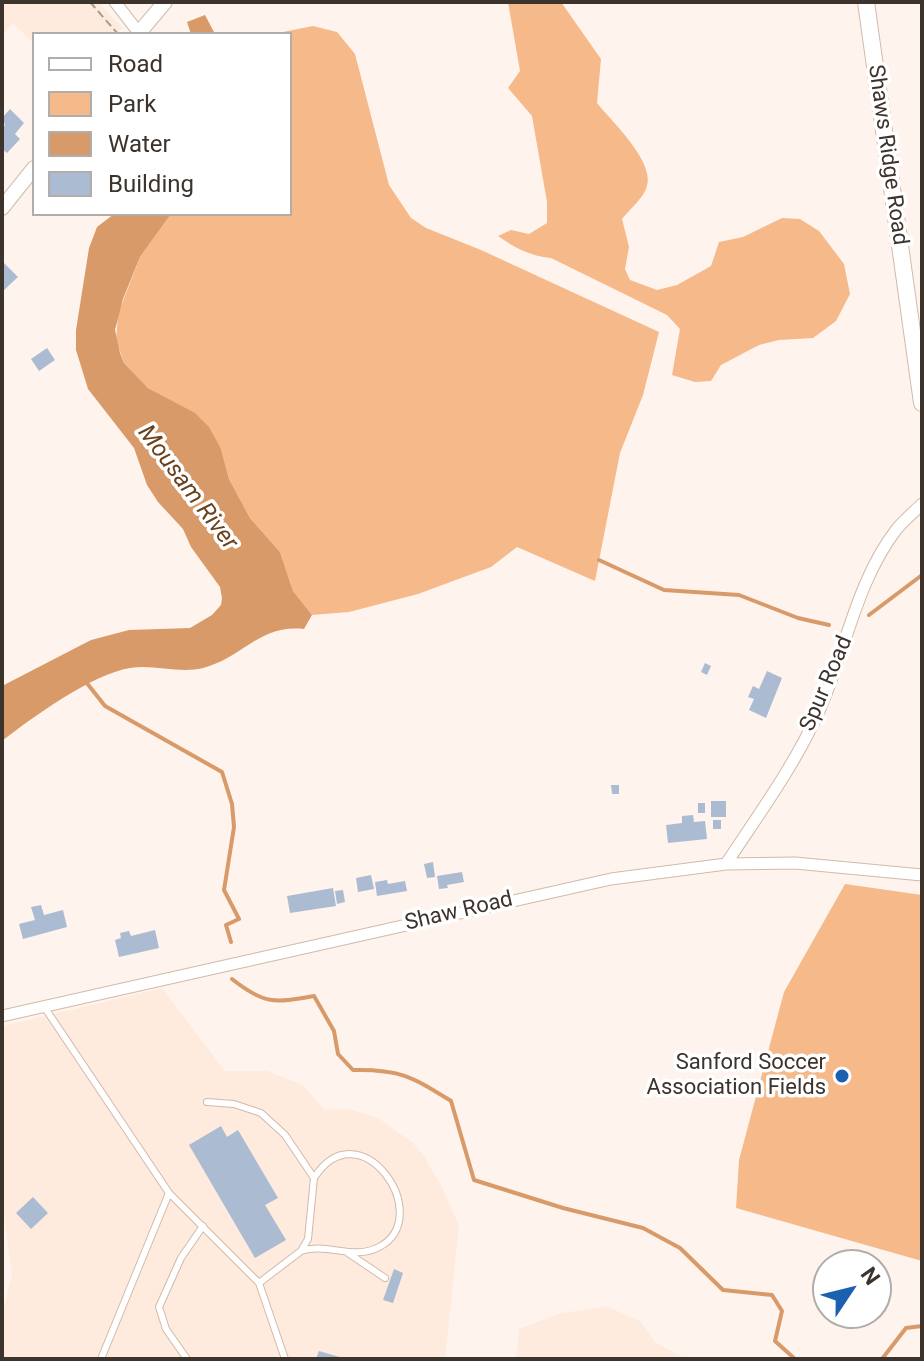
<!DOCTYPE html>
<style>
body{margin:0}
#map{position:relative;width:924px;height:1361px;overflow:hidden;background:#fef4ed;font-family:Roboto,sans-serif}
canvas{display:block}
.frame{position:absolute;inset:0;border:4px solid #3c332c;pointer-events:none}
.legend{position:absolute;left:32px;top:32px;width:260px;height:184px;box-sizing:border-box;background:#fff;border:2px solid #b1adab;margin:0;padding:10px 14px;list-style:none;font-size:24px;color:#3c332c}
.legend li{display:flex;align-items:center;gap:16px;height:40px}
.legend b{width:40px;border:2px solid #b1adab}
.north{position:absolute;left:812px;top:1249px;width:80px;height:80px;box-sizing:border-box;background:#fff;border:2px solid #b1adab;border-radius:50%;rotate:55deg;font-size:22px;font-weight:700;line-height:32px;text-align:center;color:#3c332c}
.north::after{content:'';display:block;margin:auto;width:28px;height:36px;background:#1c60b0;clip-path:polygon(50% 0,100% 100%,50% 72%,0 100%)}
</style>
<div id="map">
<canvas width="924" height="1361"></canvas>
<div class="frame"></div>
<ul class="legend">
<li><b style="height:10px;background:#fff"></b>Road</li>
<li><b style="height:22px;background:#f5b98a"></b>Park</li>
<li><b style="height:22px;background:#d99a69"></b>Water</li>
<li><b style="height:22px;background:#abbbd1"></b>Building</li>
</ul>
<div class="north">N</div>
</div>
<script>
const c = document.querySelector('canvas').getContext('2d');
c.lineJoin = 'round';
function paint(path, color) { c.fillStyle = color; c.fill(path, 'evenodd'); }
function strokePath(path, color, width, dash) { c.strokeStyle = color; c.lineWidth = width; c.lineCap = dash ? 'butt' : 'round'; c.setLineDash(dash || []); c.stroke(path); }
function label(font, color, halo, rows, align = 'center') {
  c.font = font + ' Roboto,sans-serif'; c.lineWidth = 7; c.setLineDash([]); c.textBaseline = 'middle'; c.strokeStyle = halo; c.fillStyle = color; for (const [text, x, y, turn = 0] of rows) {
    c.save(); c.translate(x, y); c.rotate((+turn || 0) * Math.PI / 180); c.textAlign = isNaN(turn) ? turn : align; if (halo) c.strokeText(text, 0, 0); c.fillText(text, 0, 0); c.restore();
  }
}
const built = new Path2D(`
 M2,2H99L122,28L117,34H34V44L13,23L2,36Z
 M162,988L225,1071H267L303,1085L325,1110L347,1109L377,1117L413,1143L424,1156L443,1189L459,1226L445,1359H2V1316L12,1274L2,1203V1026Z
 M606,1306L640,1321L655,1342L687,1359H516L519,1329L558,1314Z`);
const green = new Path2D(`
 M508,2H561L601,59L597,103C612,122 658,164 646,189C642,199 629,210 622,219L629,247L625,269L630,280L657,290L677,285L711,266L719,242L743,237L782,218L800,219L819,231L844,264L850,294L836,321L813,338L779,340L759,345L721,365L711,381L695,382L672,375L680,329L667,315L551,258C530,256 515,248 498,236L511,230L529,234L547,223V202L532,116L508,88L520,71Z
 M313,26L337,32L355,54L389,185L411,218L426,228L481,250L659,332L643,395L620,453L595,581L517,547L491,567L418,594L349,612L312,615L293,591L280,552L250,518L229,479L221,449L194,413L148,388L124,363L116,340L118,314L140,257L171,214H290V34H273Z
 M845,884L922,895V1261L736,1208L739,1160L784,992Z`);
const water = new Path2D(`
 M205,15L215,34H191L187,22Z
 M114,214H171L140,257L123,299L115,330L120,353L124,363L148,388L195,413L209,427L221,449L229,479L250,518L280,552L293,591L312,615L304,629C260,624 242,658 203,668C179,674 154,664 130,668C92,674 33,717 2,741V686L91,640L129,630L190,628L212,615L221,605L222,598L220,587L191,547L183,529L158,502L147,485L134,448L88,389L76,350V330L89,248L97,227Z`);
const stream = new Path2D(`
 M599,560L664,590L739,595L798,618L829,625
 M869,615L922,575
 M86,682L105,706L222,772L232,804L234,827L224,890L239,919L226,925L231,942
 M232,979C265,1005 274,1003 314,996L334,1031L338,1054L353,1070C401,1069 412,1077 451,1101L474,1180L563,1208L643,1228L680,1248L723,1290L772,1295L782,1311L775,1341L795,1359
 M882,1359L906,1328L922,1326`);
const building = new Path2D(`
 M10,109L24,123L15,134L20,139L7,153L2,149V129L5,125L2,118Z
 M4,263L18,277L2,292V266Z
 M47,348L55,360L39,371L31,359Z
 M705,663L711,666L707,675L701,672Z
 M767,671L782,678L766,718L749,710L754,699L748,697L753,686L759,689Z
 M611,785H619V794H612Z
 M711,801H726V817H711Z
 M698,803H705V813H698Z
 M693,815L694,822L705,821L707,839L668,843L666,825L682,823V816Z
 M713,820H721V829H713Z
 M433,862L435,877L427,878L424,864Z
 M462,872L464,882L447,885L448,888L439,889L437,876Z
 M371,875L374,889L358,892L356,878Z
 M387,880L388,884L405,881L407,891L377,896L375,882Z
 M333,888L336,906L290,913L287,896Z
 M343,890L345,902L337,904L335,891Z
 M41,905L44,915L63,910L67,927L23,939L19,924L35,920L31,907Z
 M155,930L159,948L119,957L115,940L121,938L120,933L129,931L131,936Z
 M221,1126L227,1137L238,1130L278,1198L265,1205L286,1240L255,1258L189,1145Z
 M33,1197L48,1213L31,1229L16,1213Z
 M394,1269L403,1273L393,1303L383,1300Z
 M319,1351L343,1358V1359H316Z`);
const path = new Path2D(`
 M90,2L118,34`);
const service = new Path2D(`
 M45,1008L169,1193L259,1283L301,1251L308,1239L314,1178L285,1135L261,1113L234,1104L207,1102
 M301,1251C327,1242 353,1261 379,1247C437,1217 360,1106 314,1178
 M348,1253L385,1278
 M259,1283L285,1359
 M101,1359L169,1193
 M187,1359L166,1329L159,1307L181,1258L203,1226`);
const minor = new Path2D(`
 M115,2L139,33
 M726,864C758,815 795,765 819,711C845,653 856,582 896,530C903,521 914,512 922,504
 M2,1016L611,879L726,864L795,863L922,875`);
const tertiary = new Path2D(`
 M138,34L165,2
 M2,208L34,168`);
const secondary = new Path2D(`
 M866,2L922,403`);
const markers = [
 [842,1076,8,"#1c60b0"]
];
const streetNames = [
 ["Shaws Ridge Road",887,155,82],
 ["Spur Road",827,684,-67],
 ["Shaw Road",459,912,-13]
];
const poiNames = [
 ["Sanford Soccer",826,1063],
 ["Association Fields",826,1088]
];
const waterNames = [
 ["Mousam River",187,488,53]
];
paint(built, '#feebde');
paint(green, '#f5b98a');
paint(water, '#d99a69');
strokePath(stream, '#d99a69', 4);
paint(building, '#abbbd1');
strokePath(service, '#d2baa9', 8);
strokePath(minor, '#d2baa9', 13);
strokePath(tertiary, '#d2baa9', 16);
strokePath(secondary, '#d2baa9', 18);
strokePath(path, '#a69c95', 2, [8, 4]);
strokePath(service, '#fff', 6);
strokePath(minor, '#fff', 11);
strokePath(tertiary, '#fff', 14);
strokePath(secondary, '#fff', 16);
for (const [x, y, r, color] of markers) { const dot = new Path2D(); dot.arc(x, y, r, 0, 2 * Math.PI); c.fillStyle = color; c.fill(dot); strokePath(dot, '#fff', 3); }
label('22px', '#3c332c', '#fff', streetNames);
label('22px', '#3c332c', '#fff', poiNames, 'right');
label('italic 24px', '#6b411c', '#fff', waterNames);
</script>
